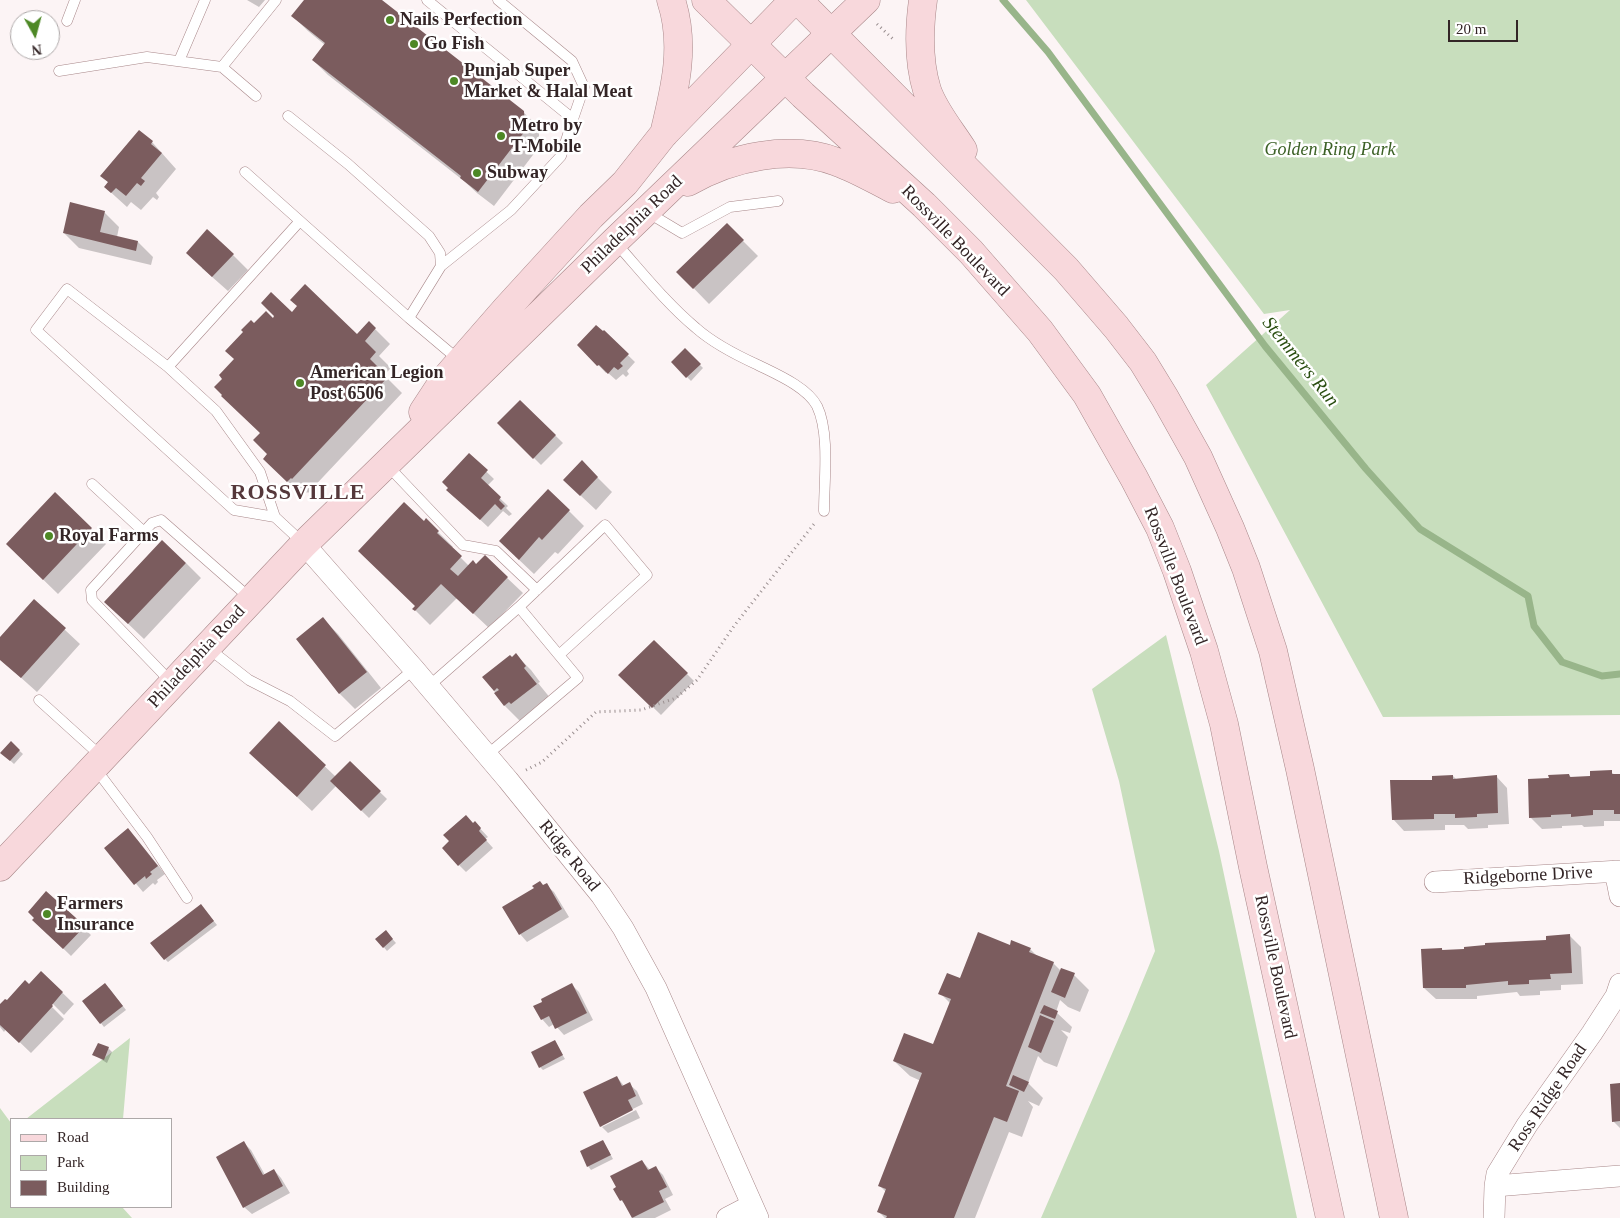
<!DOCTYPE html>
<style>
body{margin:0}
#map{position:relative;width:1620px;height:1218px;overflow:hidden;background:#fcf4f5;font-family:"Times New Roman",serif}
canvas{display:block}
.legend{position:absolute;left:10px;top:1118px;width:162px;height:90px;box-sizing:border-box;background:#fff;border:1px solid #ada8a8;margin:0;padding:6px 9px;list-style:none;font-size:15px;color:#332526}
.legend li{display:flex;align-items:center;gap:10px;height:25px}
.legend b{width:25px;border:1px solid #ada8a8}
.north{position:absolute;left:10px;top:10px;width:50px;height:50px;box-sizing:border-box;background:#fff;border:1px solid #ada8a8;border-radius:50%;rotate:173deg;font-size:14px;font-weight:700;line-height:20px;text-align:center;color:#332526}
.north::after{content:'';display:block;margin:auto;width:18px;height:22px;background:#4d8825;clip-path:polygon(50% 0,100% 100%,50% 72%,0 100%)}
.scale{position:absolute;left:1448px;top:20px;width:70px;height:22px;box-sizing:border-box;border:2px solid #332526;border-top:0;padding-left:6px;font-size:15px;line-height:18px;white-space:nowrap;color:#332526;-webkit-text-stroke:4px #fff;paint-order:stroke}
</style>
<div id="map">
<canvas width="1620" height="1218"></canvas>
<ul class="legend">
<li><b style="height:6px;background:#f8d8dc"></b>Road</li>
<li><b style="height:14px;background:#c8debd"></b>Park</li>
<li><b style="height:14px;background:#7b5c5e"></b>Building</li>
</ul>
<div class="north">N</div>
<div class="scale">20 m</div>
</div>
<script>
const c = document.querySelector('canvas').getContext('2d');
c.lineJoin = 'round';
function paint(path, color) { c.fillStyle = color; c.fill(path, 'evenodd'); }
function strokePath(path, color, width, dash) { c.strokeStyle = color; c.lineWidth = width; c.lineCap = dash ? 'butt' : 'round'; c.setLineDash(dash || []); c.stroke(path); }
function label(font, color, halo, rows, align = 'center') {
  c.font = font + ' "Times New Roman",serif'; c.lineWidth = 5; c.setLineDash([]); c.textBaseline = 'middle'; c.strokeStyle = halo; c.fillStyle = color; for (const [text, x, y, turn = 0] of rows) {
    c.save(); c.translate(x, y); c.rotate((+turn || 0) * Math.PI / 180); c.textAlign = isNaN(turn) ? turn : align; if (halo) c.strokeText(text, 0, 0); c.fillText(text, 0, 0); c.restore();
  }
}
const green = new Path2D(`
 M1026,0H1620V715L1383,717L1206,385L1290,310L1264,314Z
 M1166,635L1219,851L1297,1218H1041L1127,1019L1155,951L1119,781L1092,689Z
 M130,1038L123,1119H26Z
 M0,1108L11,1123V1207H122L132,1218H0Z`);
const shadow = new Path2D(`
 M247,0H265L259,7Z
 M306,0H380L523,112L539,127V147L494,206L477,193L464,181L328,75L313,60L325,45L308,31L293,16Z
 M152,142L176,169L156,193L159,197L157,200L153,197L141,210L131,202L127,207L105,187L109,183L102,176Z
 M104,212L119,227L117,237L138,242L153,257L151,265L79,248L64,233Z
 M727,225L758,256L709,304L678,272Z
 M233,255L248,270L228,291L202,268Z
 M292,314L357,336L369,323L390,344L379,356L391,368L384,375L402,393L308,493L307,492L303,496L280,474L269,455L261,433L224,379L255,325Z
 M604,332L635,362L627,371L629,374L626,377L623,374L616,380L607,372L606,373L579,345Z
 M685,350L703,368L691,381L672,362Z
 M520,401L563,443L541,465L499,423Z
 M469,455L494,479L487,486L508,506L506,508L512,514L509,516L503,511L488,527L456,497Z
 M582,462L612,492L596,510L580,495Z
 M548,490L584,526L558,554L555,552L534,574L515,556Z
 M426,520L453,547L451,548L469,566H476L485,557L523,593L489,628L457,598L430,625L414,609L416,606L424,522Z
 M91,529L106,544L58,594L22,559Z
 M186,563L201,578L144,639L121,617Z
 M34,601L80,644L37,692L0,659V639Z
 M323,619L338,634L381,688L355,709L340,694L298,639Z
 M654,641L694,681L661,715L620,675Z
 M516,655L531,670L540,682L538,683L551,699L520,721L505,706L484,677Z
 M279,723L336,777L350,763L387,799L369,818L336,786L312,811L266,768Z
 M11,743L23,754L14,764L2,753Z
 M1611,772L1615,775H1620V821H1604V826L1584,827L1582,825L1562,826V828L1542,829L1531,818L1550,779L1569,775L1572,778L1591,777Z
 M1453,776L1457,780L1496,776L1507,788L1509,824L1488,825V828L1468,829L1464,825H1445V830L1404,831L1393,819L1433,781Z
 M475,823L488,837L485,839L493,848L466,872L459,865Z
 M135,837L165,874L157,880L158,882L155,885L153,883L143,892L106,848Z
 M546,885L554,892L569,917L527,942L520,934L544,886Z
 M46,893L91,935L71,956L34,920Z
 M204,909L217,925L168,962L165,959Z
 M386,932L396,943L387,951L377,939Z
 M1570,936L1581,947L1583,984L1561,985V990L1540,991V995L1520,996L1517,992L1477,996V999H1436L1424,988L1442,949L1444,952L1548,941Z
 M1010,947L1030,949L1038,957L1053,963L1061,971L1074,975L1089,990L1080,1012L1068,1007L1060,1000L1056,1012L1072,1027L1070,1033L1061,1030L1068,1037L1057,1067L1044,1062L1038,1056L1028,1083L1043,1098L1039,1106L1028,1101L1033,1107L1022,1137L1009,1132L975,1218H885L878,1211L886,1192L880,1186L921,1081L910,1076L894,1061L933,1046L951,1004L940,993Z
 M42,973L74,1004L64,1015L50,1001L48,1003L64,1019L31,1053L6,1029L4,1032L0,1027V1007L30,986Z
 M571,984L579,992L593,1020L564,1035L554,1024L549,1027L542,1019Z
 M109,988L126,1010L104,1027L83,1001Z
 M554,1041L565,1059L543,1070L540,1067Z
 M108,1048L112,1052L107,1063L94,1055Z
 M617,1077L624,1086L629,1084L637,1091L643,1104L602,1124V1127L636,1110L640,1118L608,1133L601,1126Z
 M1620,1084V1128L1613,1121Z
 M603,1141L613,1159L591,1170L588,1166Z
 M244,1143L251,1150L265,1175L274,1170L281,1178L290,1193L252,1214L244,1207Z
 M642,1161L650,1170L655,1167L663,1175L673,1195L665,1199L671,1210L655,1218H633L628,1207L621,1200Z`);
const stream = new Path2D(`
 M1003,0L1048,52L1265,346L1366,469L1420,529L1528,596L1534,626L1562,662L1602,676L1620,674`);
const building = new Path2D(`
 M304,0H382L524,111L525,131L478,192L460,178L461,176L312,60L325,43L291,16Z
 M139,130L153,141L151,144L162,153L141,178L145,181L141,186L137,183L126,196L116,188L111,193L104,187L108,182L100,176Z
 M70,202L105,211L100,232L138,241L136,251L63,233Z
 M727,223L744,240L693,289L676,272Z
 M207,229L234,254L212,277L186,253Z
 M305,284L357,334L369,321L376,328L365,341L376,352L370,359L388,377L292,479L291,478L287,482L263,459L267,454L253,440L260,433L221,396L222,395L214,387L222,379L219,375L234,359L225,351L243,332L241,330L251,320L254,323L266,311L273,318L274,316L261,303L271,292L292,312L297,306L290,300Z
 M596,325L603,331L604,330L629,354L620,363L623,366L618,370L614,367L608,374L599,365L597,366L577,345Z
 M685,348L701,364L686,378L671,362Z
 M520,400L556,435L533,459L497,423Z
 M469,453L488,470L481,478L501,497L499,500L505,506L501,510L495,504L480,520L446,490L448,488L442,482Z
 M582,460L598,477L580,496L563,480Z
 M548,489L570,510L542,540L539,537L519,560L499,541Z
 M55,492L92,528L43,580L6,544Z
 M404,502L424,521L426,518L439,531L437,533L462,556L450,569L458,576L473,560L476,564L485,555L508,577L473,614L441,584L415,611L412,609L415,606L358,551Z
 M162,540L186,563L128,624L104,602Z
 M34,599L66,628L21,678L0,660V637Z
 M323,617L367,672L339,694L296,639Z
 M654,640L688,673L652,708L618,675Z
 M516,653L526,666L524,668L537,684L511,704L509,702L504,706L494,693L499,690L497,688L494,691L482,677L510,655L512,657Z
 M279,721L326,765L297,797L249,753Z
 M11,741L20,750L10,761L0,753Z
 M350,761L381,791L361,811L330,781Z
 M1612,770V774H1620V814H1614V810H1593V815L1571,817V814L1551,815V817L1529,818L1528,779L1549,778L1548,775L1569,774L1570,777L1590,776V771Z
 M1453,775V779L1497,775L1498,813L1477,814V817L1455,818V814H1434V819L1392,820L1390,780H1432V776Z
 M466,815L473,823L475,821L481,828L479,831L487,840L458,866L442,848L449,841L443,835Z
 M128,828L158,866L150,872L152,874L146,879L145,876L134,885L104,848Z
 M540,881L543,885L547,883L562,909L519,935L502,907L534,888L532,886Z
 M46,891L85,926L63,949L32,920L34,918L28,912Z
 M201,904L214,921L164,960L150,943Z
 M386,930L393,939L383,948L375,939Z
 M978,932L1010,945L1011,940L1031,948L1029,952L1054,962L1006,1086L1019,1091L1007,1122L994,1117L954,1218H886L887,1216L877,1212L886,1189L878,1186L922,1073L893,1061L904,1033L933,1044L951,999L938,994L947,973L960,978Z
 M1570,934L1572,973L1550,974L1551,979L1529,980V984L1508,985V981L1466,985V988H1423L1421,949L1442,948V950L1464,949V947L1485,945V943L1546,940V936Z
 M1061,968L1075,973L1065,998L1051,992Z
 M41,971L63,992L52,1005L53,1006L19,1043L0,1025V1004L5,999L7,1000L25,980L29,984Z
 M105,983L123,1006L100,1024L82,1001Z
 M572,983L587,1013L555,1029L549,1016L541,1020L533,1006L542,1002L541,999Z
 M1044,1005L1058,1011L1055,1019L1040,1013Z
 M1040,1015L1054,1021L1041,1053L1028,1047Z
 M555,1040L563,1055L539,1068L531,1052Z
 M98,1043L109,1047L104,1060L92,1055Z
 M1013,1075L1029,1082L1024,1092L1009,1085Z
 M617,1076L622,1086L630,1082L636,1096L628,1100L633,1110L600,1127L583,1092Z
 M1620,1083V1121L1612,1122L1610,1084Z
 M603,1140L611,1155L587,1167L580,1151Z
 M244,1141L263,1175L274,1169L283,1186L243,1208L216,1157Z
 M642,1160L648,1170L656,1166L667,1187L659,1191L664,1202L632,1218L622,1200L620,1201L613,1189L616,1187L610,1176Z`);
const path = new Path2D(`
 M877,24L894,40
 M526,770L542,762L596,712L641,710L676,698L697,680L734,626L814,524`);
const service = new Path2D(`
 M427,0L573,119L561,156L511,210L441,266
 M498,0L572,61L584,87L573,119
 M67,21L75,0
 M179,61L205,0
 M222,67L276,0
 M59,71L147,57L222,67L256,96
 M288,116L348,164L429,236L440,253L441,266L409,318
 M245,172L409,318L460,361
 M647,212L682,233L730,207L778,201
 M615,242C641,271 666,303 696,328C714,344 736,355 758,365C776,374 807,387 817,406C830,433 824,481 824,511
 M168,367L300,221
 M387,465L463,545L496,551L537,590
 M92,484L144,532
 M275,517L234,510L36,330L67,289L168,367L216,411L260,472L275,517L303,543
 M519,607L605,525L647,575L559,655
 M208,648L249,680L290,701L335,736L414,669
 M172,683L92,600L91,590L152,523L161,520L251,599
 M429,686L519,607L578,678L487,755
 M39,700L102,757
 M95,768L147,837L187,898`);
const minor = new Path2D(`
 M304,544L414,669L508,780L601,895L623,928L656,988L758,1218
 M1615,871L1620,896
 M1435,882L1620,871
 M1495,1186L1620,1176
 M727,1218L752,1205
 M1494,1218L1495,1186L1497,1174L1527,1125L1592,1033L1616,996L1620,984`);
const secondary = new Path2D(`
 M706,0L803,95L924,205L971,252L1040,331L1087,395L1134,478L1160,528L1177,571L1204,651L1224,724L1253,867L1330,1218
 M798,0L1066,269L1116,327L1143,362L1165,398L1198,457L1230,528L1246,568L1273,651L1300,769L1394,1218
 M923,0C919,29 918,61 927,90C934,111 951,131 963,150
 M664,134C675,89 686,45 671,0
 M688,182C731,157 790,144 837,162C857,169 875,180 893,189
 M423,412L444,380L506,309L591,216L625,183L663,135L794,0
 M0,867L304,544L615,241L866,0`);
const markers = [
 [390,20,5,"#4d8825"],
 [414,44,5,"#4d8825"],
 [454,81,5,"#4d8825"],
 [501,136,5,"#4d8825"],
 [477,173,5,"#4d8825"],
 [300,383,5,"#4d8825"],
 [49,536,5,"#4d8825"],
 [47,914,5,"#4d8825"]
];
const poiNames = [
 ["Nails Perfection",400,20],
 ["Go Fish",424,44],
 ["Punjab Super",464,71],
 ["Market & Halal Meat",464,92],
 ["Metro by",511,126],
 ["T-Mobile",511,147],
 ["Subway",487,173],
 ["American Legion",310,373],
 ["Post 6506",310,394],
 ["Royal Farms",59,536],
 ["Farmers",57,904],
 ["Insurance",57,925]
];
const parkNames = [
 ["Golden Ring Park",1330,150]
];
const streetNames = [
 ["Philadelphia Road",632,225,-44],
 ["Rossville Boulevard",955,241,46],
 ["Rossville Boulevard",1175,576,69],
 ["Philadelphia Road",197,657,-47],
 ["Ridge Road",569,856,51],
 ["Ridgeborne Drive",1528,876,-3],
 ["Rossville Boulevard",1275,967,78],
 ["Ross Ridge Road",1548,1098,-56]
];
const waterNames = [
 ["Stemmers Run",1300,362,51]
];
const districtNames = [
 ["ROSSVILLE",298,493]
];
paint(green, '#c8debd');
paint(shadow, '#0003');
strokePath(stream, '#98b58a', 7);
paint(building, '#7b5c5e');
strokePath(service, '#a88789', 11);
strokePath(minor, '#a88789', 22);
strokePath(secondary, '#a88789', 29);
strokePath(path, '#998e8f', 3, [1, 4]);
strokePath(service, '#fff', 10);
strokePath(minor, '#fff', 21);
strokePath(secondary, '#f8d8dc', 28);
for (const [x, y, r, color] of markers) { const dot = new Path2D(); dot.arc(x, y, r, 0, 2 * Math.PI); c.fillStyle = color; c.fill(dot); strokePath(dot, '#fff', 2); }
label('bold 18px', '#332526', '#fff', poiNames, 'left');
label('italic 18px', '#3c6126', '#fff', parkNames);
label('18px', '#332526', '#fff', streetNames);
label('italic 19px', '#2b4f12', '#fff', waterNames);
c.letterSpacing = '1px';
label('bold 22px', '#55383b', '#fff', districtNames);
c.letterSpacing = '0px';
</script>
